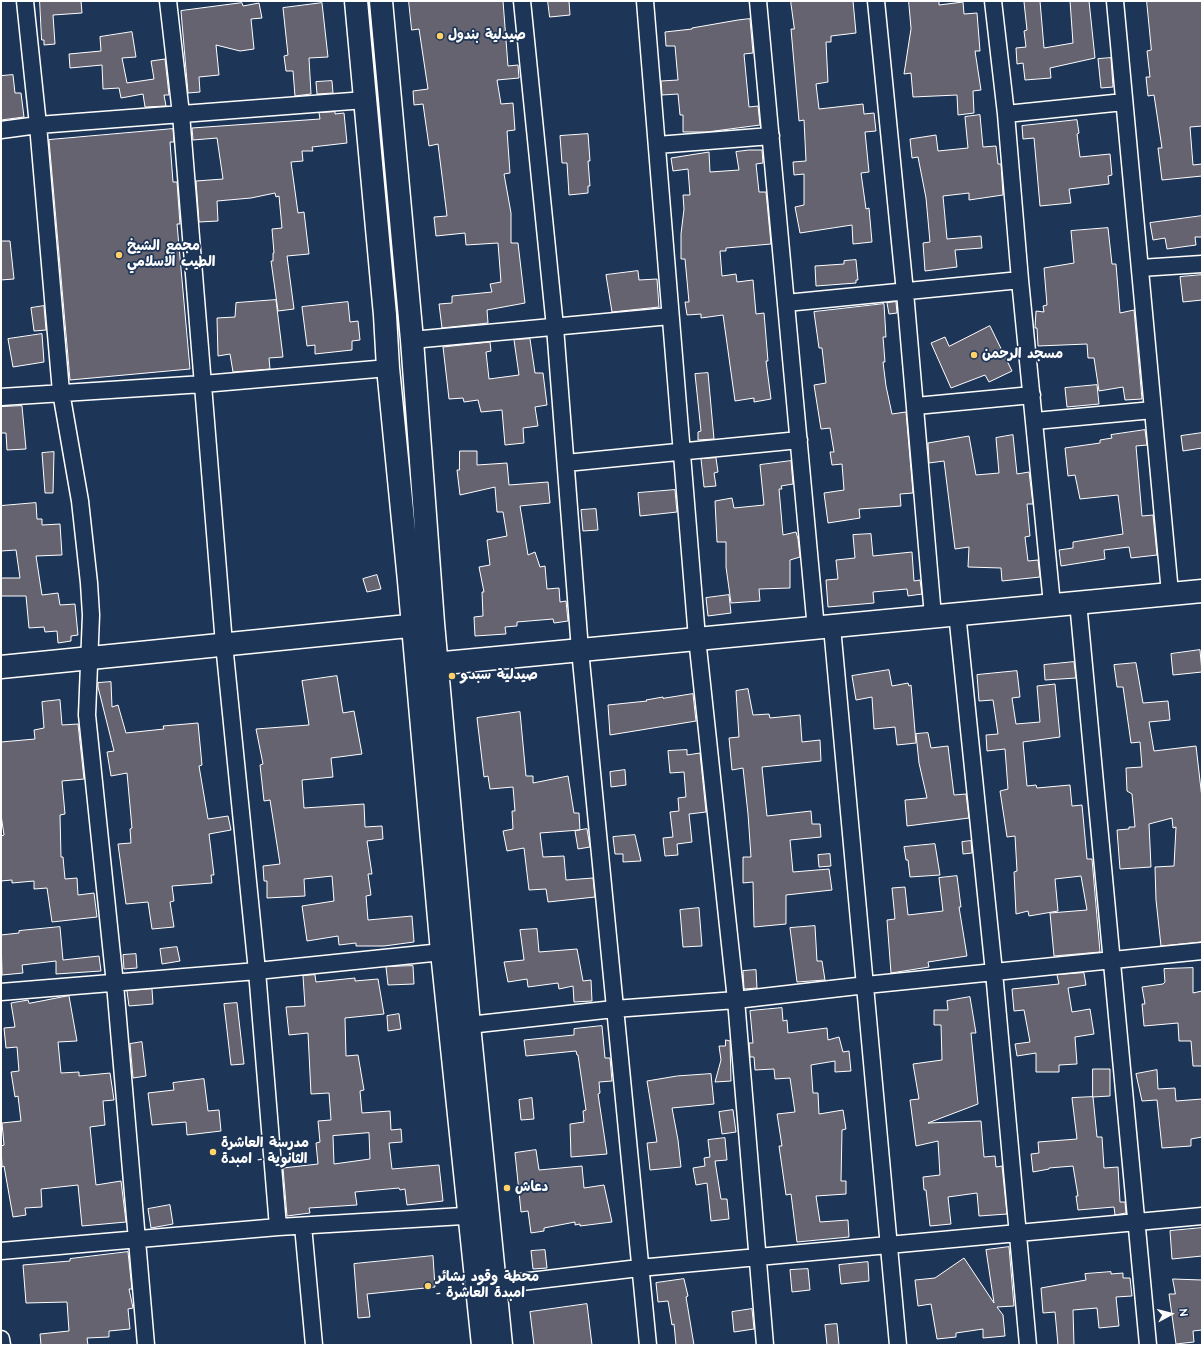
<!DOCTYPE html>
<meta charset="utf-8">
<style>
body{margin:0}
#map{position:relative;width:1203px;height:1346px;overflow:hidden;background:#1d3557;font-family:"Architects Daughter",sans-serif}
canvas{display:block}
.frame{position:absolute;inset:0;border:2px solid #fff;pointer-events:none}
.north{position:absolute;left:1151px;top:1294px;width:40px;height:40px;-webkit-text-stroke:3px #1d3557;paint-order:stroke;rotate:83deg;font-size:11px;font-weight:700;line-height:16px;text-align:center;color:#fff}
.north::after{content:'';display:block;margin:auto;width:14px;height:18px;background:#fff;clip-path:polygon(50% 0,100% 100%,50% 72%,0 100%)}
</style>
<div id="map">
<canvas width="1203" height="1346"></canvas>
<div class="frame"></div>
<div class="north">N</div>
</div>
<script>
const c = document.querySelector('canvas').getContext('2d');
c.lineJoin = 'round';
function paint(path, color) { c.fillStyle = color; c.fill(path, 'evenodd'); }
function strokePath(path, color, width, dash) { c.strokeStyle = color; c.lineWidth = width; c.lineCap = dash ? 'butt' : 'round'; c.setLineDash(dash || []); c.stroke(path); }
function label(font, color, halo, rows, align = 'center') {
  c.font = font + ' "Architects Daughter","Playpen Sans Arabic",sans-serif'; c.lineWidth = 3.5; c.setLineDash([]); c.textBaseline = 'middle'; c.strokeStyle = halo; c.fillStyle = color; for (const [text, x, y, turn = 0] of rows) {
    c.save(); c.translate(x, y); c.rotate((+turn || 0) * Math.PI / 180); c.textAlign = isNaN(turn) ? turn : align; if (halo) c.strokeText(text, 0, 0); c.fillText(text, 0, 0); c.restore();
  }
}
const building = new Path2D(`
 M40,1H81L82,13L53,15L55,44L44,45V40H42Z
 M409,1H503L508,66L518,65L519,78L497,80L501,104L513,103L515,130L507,131L510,173L504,174L511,213V243H518L525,303L487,310L488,323L442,328L439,304L452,303V296L492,292L490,284L501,282L498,243L466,245L465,233L436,236L434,217L447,216L438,144L429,146L423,104L414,105L413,91L428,89L419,29L412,30Z
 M548,1H569L570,15L550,17Z
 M791,1H853L856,33L831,36V42H826L828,82L816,84L819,109L863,104L864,114L874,113L876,131L865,132L869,172L861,173L866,209L869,208L872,242L853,244L852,225L800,233L795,207L804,205V174L794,175L793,162L806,161L804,120L799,121L791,29H794Z
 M909,1H939V5L963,2L964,14L977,13L980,51H975L981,90L973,91L974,113L958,115L957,95L913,97L911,73L904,74L911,29Z
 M1040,1L1044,48L1073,43L1070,1H1089L1095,58L1050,68L1051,78L1025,80L1023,63L1017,64L1016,48L1026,47L1024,31L1027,30L1024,2Z
 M1147,1H1202V126L1190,127L1193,165L1202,164V176L1162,180L1158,148H1162L1154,95L1148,96L1146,77H1150L1147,51L1151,50Z
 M242,3L243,6L259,3L262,18L251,19L254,49L240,51L216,45L219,75L199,77L200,92L188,93L181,11Z
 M322,3L328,57L309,58L311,94L295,96L293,71H286L284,56L288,55L283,8Z
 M750,19L753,53L744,54L749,107L758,106L760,125L707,132H683V115H680L678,94L662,95L661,81L678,80L675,46H666L665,32L692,29V28L738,20Z
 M132,32L136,57L122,58L127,83L154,79L151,61L165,59L169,95H164L166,106L145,107L143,94L121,98L119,88L103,89L102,65L70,68L69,54L101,51L100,37Z
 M1111,58L1113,87L1101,88L1098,59Z
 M13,75L15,93H21L24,117L1,120V76Z
 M332,81L333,93L317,94L316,82Z
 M335,112V114L344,113L347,143L312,147L313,151H302L303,161L291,162L298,213L304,212L309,254L287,256L294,309L278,311L271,261H273V253H274L272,229L282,228L279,196L276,197L275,193L251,198L217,201L218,221L199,222L196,181L223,179L217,138L193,140L192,128L320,119L319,113Z
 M980,115L983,147L996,146L998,164H1001L1003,195L969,200V193L943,196L947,239L981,236L982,248L955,250L957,267L925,271L923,243L930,242L926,198L918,157L912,158L910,139L936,135L938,151L968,148L965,117Z
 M1077,120L1079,133L1077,134L1080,157L1110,154L1112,175L1108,176L1109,184L1069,189L1071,203L1040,206L1034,138L1023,139L1022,126Z
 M173,129L174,142H170L173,182H177L180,224H177L190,369L70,380L49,140Z
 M588,134L590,161H588L590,186H588V193L569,195L567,163H562L560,136Z
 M749,150H762L763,163L756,164L759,192H766L771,244L726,248V251H720L722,276L736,274L737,282L753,280L756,314L764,313L768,361H766L771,399L754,402V398L735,401L723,315L701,318V314L687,315L685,302H689L685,259H681V234L684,209L683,195H690L688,169L673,171L671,158L709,152L710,172L739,170L736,152Z
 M1202,216V237H1195L1196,245L1167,249L1165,238L1153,240L1150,223Z
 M1108,228L1112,264H1116L1120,313L1134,310L1142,399L1125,400L1123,387L1099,391L1094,358H1088L1087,344L1038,346L1037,328H1035L1036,311L1044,312L1043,306L1047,305L1044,268L1074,263L1071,231Z
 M1,241H10L14,279L1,280Z
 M856,260L858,280H856V283L816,286L815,266L844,264V261Z
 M638,271L639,280L657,279L659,307L612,312L606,275Z
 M1202,275V300L1183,302L1180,277Z
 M276,300L283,357L269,358L270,369L233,372L230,354L218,356L217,318L235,317L236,303Z
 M348,302L350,322L358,321L360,340L352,341V350L315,354V345L307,346L302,307Z
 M896,302L897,313L889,314L887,303Z
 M884,304L886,337H883L885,362H883L886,386L892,414L906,412L913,493L900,494L901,506L859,509L860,518L828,523L824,493L844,490L842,464L832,465L830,452H834L830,428L821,429L814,385L826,383L822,348H819L814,312Z
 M44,306L46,330L34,331L31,308Z
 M990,326L1012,371L989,382L985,375L951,388L931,343L945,337L949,346Z
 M42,334L44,362L13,367L8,339Z
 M530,339L535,373H543L547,405L535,407L538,426L523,428L524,443L505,445L502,410L481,412L478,400L464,402L463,398L449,399L443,347L490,342L491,351L486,352L489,379L519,375L514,340Z
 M708,373L714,439L698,440V432L701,431L695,374Z
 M1097,385L1099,404L1067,407L1065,388Z
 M22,406L26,449L7,450L6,433H1V407Z
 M1145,430L1147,445L1136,446L1142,516L1153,515L1157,555L1131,558L1129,547L1104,550L1105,559L1061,566L1059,550L1073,548V542L1123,534L1118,495L1080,499L1075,475L1068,476L1065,448L1100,443V440L1112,438L1111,435Z
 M1202,433V448L1183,451L1181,436Z
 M1013,435L1017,474L1029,472L1033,504H1027L1030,536L1025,537L1028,561L1038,560L1040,577L1002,581L1001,568L968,567L969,547L955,549L944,461L929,463L928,443L969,436L976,475L999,473L996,438Z
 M460,451H477V465L507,463L509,485L548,482L550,503L520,506L528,555L535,552L540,567L545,566L547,589L559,588L560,602L566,601L568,621L554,623L553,619L517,622V626L505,627L506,634L475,636L474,617L483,616L482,592H484L479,567L490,565L487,540L507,536L503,512H497L495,487L460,495L457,470H459Z
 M54,452L53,493H45L42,453Z
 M716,458L718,472L714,473L716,486L704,487L701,459Z
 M791,461L793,484L781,486L782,489H779L783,535L796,532L798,539L800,557L790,560V588L759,589L760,601L731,603L726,567V542H717L715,501L732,498L734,508L764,505L760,465Z
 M675,490L677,512L640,516L638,493Z
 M36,503L37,519H42V525L60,524L62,555L36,556L42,595L58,593L60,605L75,604L78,635L71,636V641L58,643L57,631L45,632L44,627L29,628L26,596H1V578H20L16,550L1,551V506Z
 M596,509L598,530L583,531L581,510Z
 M871,534L873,556L912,552L914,581L920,580L922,594L908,596L907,589L873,592L874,603L828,607L826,580L838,579L836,560L855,558L853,535Z
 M377,575L381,589L367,592L363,579Z
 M729,595L731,613L708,616L706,598Z
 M1200,650L1202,672L1173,675L1171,654Z
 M1074,662L1076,678L1045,680L1044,665Z
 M1136,663L1143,703L1168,701L1170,720L1149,722L1154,751L1196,746L1202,798V942L1161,946L1156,900L1155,867L1174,866L1176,827L1173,828L1172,818L1149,824L1151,867L1120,869L1117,830L1129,829V827H1135L1132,794L1127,791L1126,768L1142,767L1140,742L1131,743L1123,687H1117L1114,665Z
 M889,670L892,686L908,683L909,686L911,685L916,743L897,745L895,727L874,729L872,697L856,700L852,676Z
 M1017,671L1020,697L1012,698L1016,724L1040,722L1037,686L1055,684L1060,737L1023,742L1027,786L1036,785L1037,788L1070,785L1072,806L1082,805L1087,859H1092L1100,952L1054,956L1050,913L1087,910L1081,876L1055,879L1058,911L1029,916L1028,911L1016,914L1014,872L1017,871L1015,836L1007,837L1000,791L1008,789L1005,749L987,751L986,735L998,734L993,700L979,701L977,675Z
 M337,676L343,713L354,711L362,754L331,758L333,777L302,780L304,808L364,804L365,827L382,826L383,839L367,841L372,874H368L371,895L366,896L368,920L412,916L414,942L384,946H356V943L339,945L338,936L307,941L302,906L334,901L332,876L304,879L305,896L267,898V881H264L263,866L280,864L270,800L264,801L260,765L263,764L256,729L309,725L302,681Z
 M111,682L112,707L118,705L126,733L164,729L163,726L198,723L202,765L199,766L208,819L228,816L231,830L209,834L214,875H211L212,883L172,886L174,901L170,902L174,927L152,929L148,902L126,904L118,844L131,843L130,829L132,828L127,773L111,776L107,752L114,751L98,687V683Z
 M748,689L753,715L769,714L770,718L800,715L802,742L820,740L821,761L762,767L767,816L811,811L812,824H820L821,837L790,840L793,872L829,869L832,890L786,895V924L754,927L753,882L743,883V857H751L748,814L743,768L732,770L729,738L739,737L736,691Z
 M693,694L696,721L610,735L608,705L647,701L646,700L663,697V698Z
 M60,700L62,725L78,724L84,779L62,781L65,814L60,815L61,857H63L65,879L77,878L78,895L94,893L97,917L52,922L47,888L34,889V881L12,883V880L1,881V836L4,835L1,815V742L35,739L34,730L44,728L42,702Z
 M520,712L526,776H533V783L568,776L574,813H579L580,830L540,833L543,857L564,856L566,880L593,878L595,897L548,902L546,889L529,890L524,848L507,851L503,831L513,829L512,811H515L513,787L490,789L488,776L484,777L477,718Z
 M928,733L931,748L948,746L954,795L966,794L969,818L907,826L905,800L927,798L919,763L916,734Z
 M687,750V755L700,753L706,812L689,814L692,842L677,844L678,855L665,856L663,838L673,837L670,812L679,811L678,798L686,797L684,772L670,773L668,751Z
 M625,770L626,785L611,787L610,772Z
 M587,829L590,847L578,849L575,831Z
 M635,835L641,861L623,862V854H615L613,837Z
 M971,841L972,853L963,854L962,842Z
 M935,844L940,875L910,877L908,860H906L904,847Z
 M830,854L831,866L819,867L818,855Z
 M957,876L961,907H959L967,956L928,962L929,967L891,973L887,920L895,919L892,888L905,887L908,915L943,911L939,878Z
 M699,908L702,946L683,947L680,910Z
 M815,926L817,961H822L825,980L797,982L790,928Z
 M60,927L63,960L99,956L101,971L56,974V961L22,965L23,973L2,975L1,935L19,933V931Z
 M537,929L539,952L577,949L583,981L591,980L592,1001L574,1002L573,986L559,989L558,983L528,987L527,979L508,982L504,962L524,960L520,930Z
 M177,947L180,961L162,964L160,949Z
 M136,954L137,968L124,969L123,955Z
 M413,966L414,984L388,985L386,967Z
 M1193,968V993L1202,991V1066H1193L1191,1041H1179L1178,1023L1144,1026L1142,1004H1145L1142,987L1163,984L1165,982L1164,969Z
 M756,970L757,988L744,989L743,971Z
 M1084,973L1086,985L1068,988L1072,1012L1090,1009L1094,1034L1075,1037L1077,1064L1059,1065V1072H1036V1053L1017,1056L1015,1044L1030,1042L1024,1010L1014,1011L1012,989L1059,984L1057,975Z
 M315,975L316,982L355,978V981L378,979L384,1014L345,1018L346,1056L358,1055L364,1090L360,1091L362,1113L390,1111L391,1130L401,1129L402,1142L389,1143L392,1169L439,1165L443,1201L407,1205L405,1189L400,1190L399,1188L355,1192L357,1205L309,1208L310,1213L287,1216L283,1168L318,1164L316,1143L320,1142L318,1121L331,1120L329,1093L311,1094L308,1033L289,1035L286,1007L305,1006L303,976ZM369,1133L370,1159L334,1164L333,1136Z
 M152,989L153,1004L129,1006L127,991Z
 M69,996L77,1041L58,1042L61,1073L79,1072V1076L110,1073L114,1100L103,1101L105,1125L90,1127L96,1185L121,1181L126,1222L82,1226L78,1185L41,1189L42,1207L25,1208L26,1215L13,1217L4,1166L2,1167L1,1146L4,1145L2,1123L21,1121L18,1096L15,1097L11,1072L19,1071L17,1047L6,1048L4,1028L15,1027L11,1003L28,1000L29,1003Z
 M970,997L976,1033H971L978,1104L928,1123L981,1121L984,1157L995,1156L996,1167L1002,1166L1007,1214L979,1216L977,1193L948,1197L951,1224L930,1226L926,1190H924L923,1177L940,1175L938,1141L916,1146L910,1100L919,1099L913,1064L942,1060L941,1025H934V1010H948L947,1001Z
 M237,1003L244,1064L231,1065L224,1004Z
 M782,1008L783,1021L787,1020L788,1033L827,1028L828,1040L839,1037L843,1052L849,1051L851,1071L835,1072V1061L811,1065L813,1093H818L819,1114L843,1110L846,1129L842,1130L841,1181H846V1194L816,1196L820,1222L848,1220L849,1237L797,1242L791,1194L786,1195L779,1146H782L777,1114L795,1112L790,1078L775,1079L774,1069L755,1070L754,1057H750L749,1043H753L750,1011Z
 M399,1014L401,1029L388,1031L387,1016Z
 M602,1026L605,1058H610L612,1081L599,1082L600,1093L598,1094L607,1154L571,1157L570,1124L584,1122L583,1111L586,1110L578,1055H577L576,1051L526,1056L524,1040L574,1035V1029Z
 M726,1040L730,1041L731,1081L715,1082L721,1060L719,1046H725Z
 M142,1042L146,1076L133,1078L130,1044Z
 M1093,1069H1110V1096L1093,1097Z
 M1157,1070L1158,1089L1175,1088L1176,1101L1202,1099V1137L1191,1139V1146L1162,1148L1157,1100L1142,1101L1136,1074Z
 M711,1074L714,1104L672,1108L678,1140L681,1167L650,1170L647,1143L657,1142L647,1081L677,1076Z
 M204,1079L208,1111L219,1110L221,1131L187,1135L186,1122L152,1125L148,1093L174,1090L173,1083Z
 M1093,1097L1097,1137H1102L1104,1168L1118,1167L1120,1202H1125L1126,1213L1115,1215L1114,1207L1078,1210L1076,1196H1078L1073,1166L1049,1168V1169L1033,1172L1031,1154L1039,1153L1038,1142L1077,1139L1072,1098Z
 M532,1098L534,1119L521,1120L519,1100Z
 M733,1110L736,1132L722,1134L719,1112Z
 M725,1138L727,1160L715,1161L721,1199H727L729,1219L711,1221L707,1183L696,1185L693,1168L705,1166L704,1158L710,1157L708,1140Z
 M536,1150L539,1170L582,1166L584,1188L604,1185L612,1222L580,1226V1224L575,1225V1222L544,1228V1231L531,1233L528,1211L521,1212L515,1153Z
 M170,1205L173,1224L151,1228L148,1209Z
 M1202,1228V1256L1172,1259L1170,1231Z
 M1009,1247L1014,1306L997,1307L1003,1315L1005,1336L983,1338V1329L956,1333V1337L937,1339L931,1304L918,1306L915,1280L935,1278L964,1258L994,1303L986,1250Z
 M545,1250L547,1268L533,1269L531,1251Z
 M128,1252L132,1289H129L133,1308L128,1309L130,1329L109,1331V1337L87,1338L88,1345H41L40,1334L69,1331L67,1302L26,1303L23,1265L70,1261V1259Z
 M433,1256L435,1287L367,1294L370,1317L358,1318L354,1264Z
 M868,1262L869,1281L841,1284L839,1265Z
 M808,1269L810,1290L792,1292L790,1270Z
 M1111,1272V1274L1123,1273V1278H1130L1132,1296L1116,1297L1119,1326L1099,1328L1097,1308L1073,1310L1074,1345H1058L1055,1312L1043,1313L1041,1288L1086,1280L1085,1274Z
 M684,1279L688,1296L686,1297L694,1345H676L674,1324L672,1325L668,1301L658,1302L656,1283Z
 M1173,1279L1202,1280V1330L1193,1331L1194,1342L1176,1344L1169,1294H1175Z
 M587,1304L592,1345H534L530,1312Z
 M752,1309L754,1329L734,1332L732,1312Z
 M837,1324L839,1345H827L825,1325Z`);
const street = new Path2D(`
 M25,1L38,125L61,392L80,501L89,583L91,615L87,715L115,984L146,1345
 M168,1L181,114L224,644L257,971L278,1227
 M522,1L555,327L580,650L648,1345
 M645,1L697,638L736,1000L765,1345
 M758,1L816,629
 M876,1L905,292L933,616
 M993,1L1006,114L1020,280L1052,604
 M1115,1L1170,593
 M1006,114L1124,102
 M1,130L38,125L365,100
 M657,145L771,136
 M1140,268L1202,264
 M786,303L1020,280
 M412,340L670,316
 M1,397L203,384L388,368
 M916,406L1032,395
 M1035,421L1153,410
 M566,463L799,440
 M1078,602L1148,1345
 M957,613L994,972L1028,1345
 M832,627L898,1345
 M1,992L257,971L442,952
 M469,1025L614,1009L736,1000L866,985L1202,951
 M303,1226L314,1345
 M1,1251L278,1227L480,1215
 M496,1285L639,1268L1202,1216
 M1,1339L2,1345`);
const secondary = new Path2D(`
 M356,1L385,315L388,368L409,581L442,952L483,1345
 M381,1L412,340L433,623L469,1025L501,1345
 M423,665L1202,591
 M1,667L428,624`);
const markers = [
 [440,36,4,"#ffd166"],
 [119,255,4,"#ffd166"],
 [974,355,4,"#ffd166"],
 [452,676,4,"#ffd166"],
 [213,1152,4,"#ffd166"],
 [507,1188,4,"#ffd166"],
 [428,1286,4,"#ffd166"]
];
const poiNames = [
 ["صيدلية بندول",448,36],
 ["مجمع الشيخ",127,247],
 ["الطيب الاسلامي",127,263],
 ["مسجد الرحمن",982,355],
 ["صيدلية سبدو",460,676],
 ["مدرسة العاشرة",221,1144],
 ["الثانوية - امبدة",221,1160],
 ["دعاش",515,1188],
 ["محطة وقود بشائر",436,1278],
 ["- امبدة العاشرة",436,1294]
];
paint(building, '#666371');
strokePath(building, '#fff', 1);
strokePath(street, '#fff', 19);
strokePath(secondary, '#fff', 25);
strokePath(street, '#1d3557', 16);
strokePath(secondary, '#1d3557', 22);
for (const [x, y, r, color] of markers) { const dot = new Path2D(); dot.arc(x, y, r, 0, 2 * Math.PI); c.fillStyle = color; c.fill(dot); strokePath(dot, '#1d3557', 1.5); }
label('bold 14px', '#fff', '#1d3557', poiNames, 'left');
</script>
